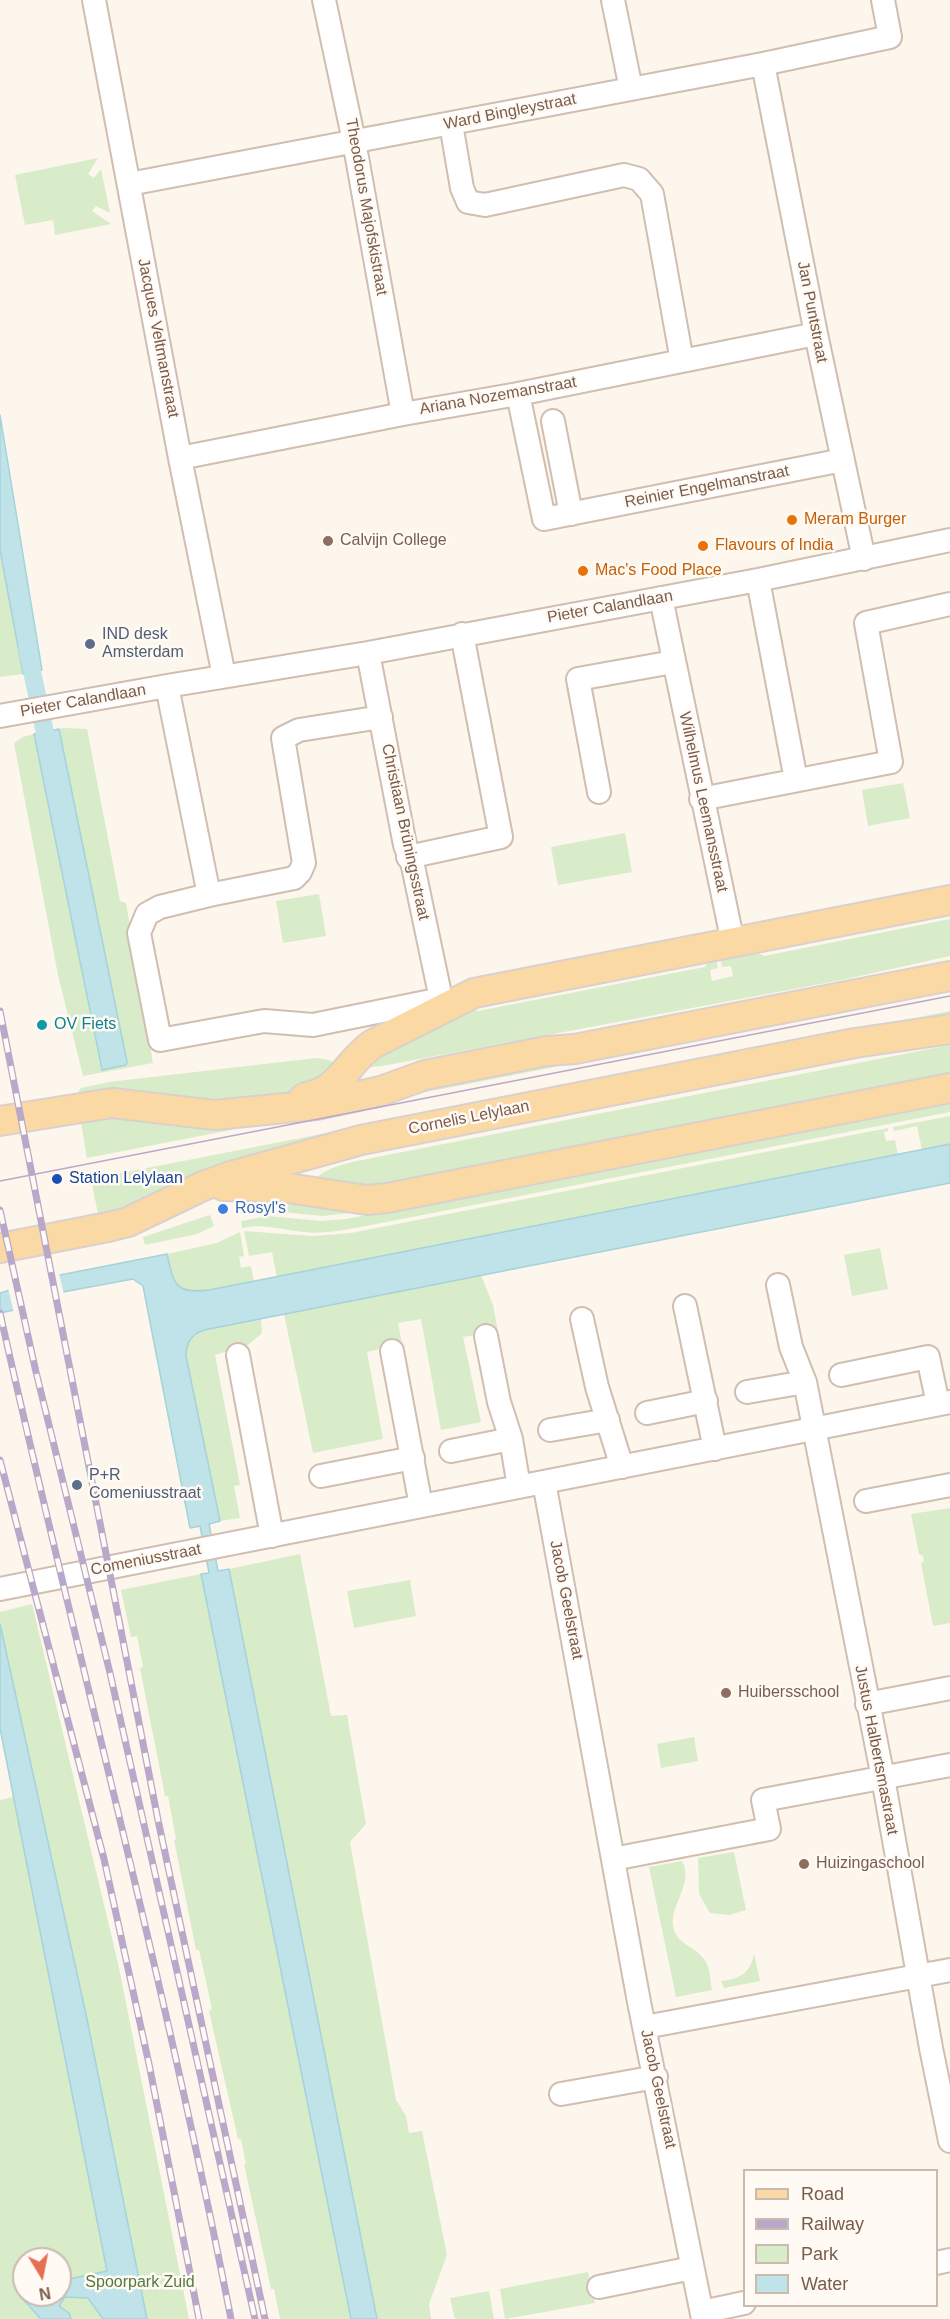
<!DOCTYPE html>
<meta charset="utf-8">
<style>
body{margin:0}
#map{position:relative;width:950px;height:2319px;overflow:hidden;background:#fdf6ec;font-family:Helvetica,sans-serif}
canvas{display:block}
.legend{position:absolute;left:743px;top:2169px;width:195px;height:138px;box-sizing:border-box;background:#fffaf3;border:2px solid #cabbb1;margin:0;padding:8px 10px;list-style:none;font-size:18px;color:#7a5c4d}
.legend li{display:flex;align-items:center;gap:12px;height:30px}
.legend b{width:30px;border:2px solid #cabbb1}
.north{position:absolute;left:12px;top:2247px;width:60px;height:60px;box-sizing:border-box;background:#fffaf3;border:2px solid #cabbb1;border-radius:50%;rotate:170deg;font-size:16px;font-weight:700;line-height:24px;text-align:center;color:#7a5c4d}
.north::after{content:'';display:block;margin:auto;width:21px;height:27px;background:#e76f51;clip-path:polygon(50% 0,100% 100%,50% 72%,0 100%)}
</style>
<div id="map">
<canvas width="950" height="2319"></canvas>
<ul class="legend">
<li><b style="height:8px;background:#fbd9a5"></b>Road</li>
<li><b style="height:8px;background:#b9a8c9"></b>Railway</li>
<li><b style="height:16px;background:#d8ecc9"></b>Park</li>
<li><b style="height:16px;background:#bfe3e8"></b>Water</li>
</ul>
<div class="north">N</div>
</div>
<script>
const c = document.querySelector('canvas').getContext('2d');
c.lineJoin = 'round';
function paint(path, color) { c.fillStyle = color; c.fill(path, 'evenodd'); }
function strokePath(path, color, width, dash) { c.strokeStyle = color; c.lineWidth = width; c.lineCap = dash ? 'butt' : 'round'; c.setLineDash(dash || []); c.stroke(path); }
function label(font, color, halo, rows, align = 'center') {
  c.font = font + ' Helvetica,sans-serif'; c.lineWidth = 5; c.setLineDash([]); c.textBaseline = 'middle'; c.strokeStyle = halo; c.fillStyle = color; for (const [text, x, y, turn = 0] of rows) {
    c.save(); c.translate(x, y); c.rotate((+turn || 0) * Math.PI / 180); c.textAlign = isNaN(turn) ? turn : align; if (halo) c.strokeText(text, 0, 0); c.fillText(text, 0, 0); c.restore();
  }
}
const green = new Path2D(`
 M98,158L88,174L94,178L101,169L110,213L96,206L92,211L111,224L55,235L53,220L25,225L15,175Z
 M0,550L23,674L0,677Z
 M64,728L87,729L120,901L126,903L153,1063L83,1076L58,975L14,743L23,737L34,734L101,1069L126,1065L127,1062L59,729Z
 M903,783L910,818L868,826L862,790Z
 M625,833L632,872L558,885L551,847Z
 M319,894L326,936L283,943L276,901Z
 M950,919V956L842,980L382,1066L371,1067L359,1063L472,1007L478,1011L705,967L710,958L716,956L718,968L710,970L712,981L733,976L731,966L722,967L720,955L755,951L764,956Z
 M950,987V990L87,1158L80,1117L97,1113L209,1125Z
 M950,1011V1015L390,1124L99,1219L91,1179Z
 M950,1045V1078L403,1188L311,1182C331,1163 356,1162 382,1156Z
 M316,1058L329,1060L342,1066L291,1091L290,1093L238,1103L76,1095L81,1088L109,1082Z
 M950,1101V1112L361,1227C342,1230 324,1234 304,1232C283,1230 263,1223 242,1228L241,1221L268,1216L321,1221L346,1219Z
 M950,1116V1144L922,1150L917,1126L894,1131L893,1127Z
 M888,1128V1131L884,1132L886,1141L895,1140L898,1155L277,1278L272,1252L249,1256L244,1231L313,1236L351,1233Z
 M242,1195L287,1197L273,1208L241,1214L236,1203Z
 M295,1198L358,1212L323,1216L282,1212Z
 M210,1215L214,1226L197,1234L145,1245L143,1237Z
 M240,1232L244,1256L239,1257L241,1268L251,1266L254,1282C234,1286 186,1302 174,1282C169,1274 169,1263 167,1254L217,1243Z
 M880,1248L888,1289L852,1296L844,1255Z
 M481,1275L493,1305L498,1331L463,1337L481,1422L441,1430L421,1319L398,1323L402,1344L367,1352L383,1439L313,1453L284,1314Z
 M261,1318L262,1333L248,1345L215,1355L240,1485L234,1486L240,1518L220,1521L186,1356C186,1323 236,1323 261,1318Z
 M950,1508V1623L933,1626L921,1563L924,1562L923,1556L919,1554L911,1514Z
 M300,1554L331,1716L347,1715L366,1824L350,1842L396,2100L406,2116L409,2133L422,2131L447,2255L429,2304L431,2319H377L229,1569Z
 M201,1574L351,2319H280L274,2289H271L244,2164H246L241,2139H238L209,2011L212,2009L199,1950H196L174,1840L176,1839L168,1796H165L140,1668L143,1667L137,1636L131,1637L121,1590Z
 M410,1580L416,1616L354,1628L347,1591Z
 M32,1604L118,1963L189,2319H0V1800L13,1797L0,1728V1612ZM24,2259H60V2295H24Z
 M694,1737L698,1761L661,1768L657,1744Z
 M734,1852L746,1910L729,1915L710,1913L699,1894L698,1858Z
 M682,1861C695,1885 667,1906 674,1930C679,1945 696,1947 704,1959C711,1968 710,1980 712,1990L676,1997L649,1867Z
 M754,1953L760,1981L724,1988L721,1981C740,1979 751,1973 754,1953Z
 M588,2272L595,2303L505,2319L500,2289Z
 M489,2291L494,2319H455L450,2298Z`);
const water = new Path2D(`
 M0,415L42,670L23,674L0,550Z
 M59,729L127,1062L126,1065L102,1070L34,734Z
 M950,1144V1183L204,1330C192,1334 186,1343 186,1356L220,1521L209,1524L218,1571L229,1569L377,2319H351L201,1574L209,1573L200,1526L190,1528L143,1286L133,1279L63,1292L19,1309L0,1313V1293L60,1275L167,1254C174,1285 175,1294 209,1290Z
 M0,1624L87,2019L147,2319H103L88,2298L65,2297L59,2306L69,2313L71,2319H41L22,2298L26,2295H60V2281L107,2271L0,1728Z`);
const pier = new Path2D(`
 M59,1273L64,1295L14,1313L8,1288Z`);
const canal = new Path2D(`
 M27,648L50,756`);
const minor = new Path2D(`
 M94,0L180,458L224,676
 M324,0L354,141L403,414
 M613,0L631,89
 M763,64L816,334L864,559
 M451,124L462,188L468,202L485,205L624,175L639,179L652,194L682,361
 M129,184L763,64L890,37L883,0
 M518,394L544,519L843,460
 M553,421L571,514
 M180,458L403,414L518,394L816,334
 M758,580L796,780
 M661,598L733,943
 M368,653L405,845L413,866L441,999L450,1006
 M167,686L209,895
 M0,716L167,686L368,653L758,580L950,540
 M381,717L299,730L283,738L304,863L300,872L294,878L209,895L160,907L147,914L139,933L160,1040L264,1021L313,1025L441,999
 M599,792L578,679L673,662
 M701,799L891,762L866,623L950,604
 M408,857L501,837L462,634
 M778,1285L791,1347L805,1382L883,1778L931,2048L950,2141
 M685,1306L715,1449
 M582,1319L597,1387L622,1467
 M486,1336L499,1402L511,1439L519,1487
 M392,1351L421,1506
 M238,1355L272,1536
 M841,1375L928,1357L938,1404
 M747,1392L805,1382
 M647,1413L706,1401
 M550,1430L608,1420
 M451,1451L511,1439
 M321,1476L413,1458
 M544,1482L639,2002L703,2319
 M866,1501L950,1485
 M0,1589L950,1402
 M867,1704L950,1688
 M613,1859L769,1829L763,1800L950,1765
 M645,2027L950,1970
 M561,2094L656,2077
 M936,2263L950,2260
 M599,2287L692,2268
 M702,2312L744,2303`);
const major = new Path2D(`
 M304,1098C314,1095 323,1093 331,1086C347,1073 355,1056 373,1044L474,993L950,900
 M0,1121L112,1103L215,1115L316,1105L381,1091L425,1075L547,1051L575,1049L950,976
 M223,1186L281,1187L367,1200L387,1198L950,1088
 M0,1248L108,1227L128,1222L203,1186L231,1176L361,1140L855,1043L950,1029`);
const tram = new Path2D(`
 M0,1181L950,996`);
const rail = new Path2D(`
 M0,1011L158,1820L265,2319
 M0,1210L36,1372L110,1673L255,2319
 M0,1313C75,1649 165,1981 231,2319
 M0,1460L104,1859L149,2064L199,2319`);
const markers = [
 [792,520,6,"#e8710a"],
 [328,541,6,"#8d6e63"],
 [703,546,6,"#e8710a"],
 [583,571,6,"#e8710a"],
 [90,644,6,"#5c6f8a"],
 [42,1025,6,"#0f9aa8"],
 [57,1179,6,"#1a4fb4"],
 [223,1209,6,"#3f7fe0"],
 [77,1485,6,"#5c6f8a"],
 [726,1693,6,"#8d6e63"],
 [804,1864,6,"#8d6e63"]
];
const streetNames = [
 ["Ward Bingleystraat",510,112,-11],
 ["Theodorus Majofskistraat",366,207,80],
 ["Jan Puntstraat",812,312,79],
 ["Jacques Veltmanstraat",158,338,79],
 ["Ariana Nozemanstraat",498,396,-10],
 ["Reinier Engelmanstraat",707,487,-11],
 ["Pieter Calandlaan",610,607,-10],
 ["Pieter Calandlaan",83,701,-10],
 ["Wilhelmus Leemansstraat",703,802,78],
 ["Christiaan Brüningsstraat",405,832,78],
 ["Cornelis Lelylaan",469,1118,-11],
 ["Comeniusstraat",146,1560,-11],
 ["Jacob Geelstraat",566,1600,79],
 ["Justus Halbertsmastraat",876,1750,79],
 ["Jacob Geelstraat",658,2089,78]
];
const foodNames = [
 ["Meram Burger",804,520],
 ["Flavours of India",715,546],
 ["Mac's Food Place",595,571]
];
const educationNames = [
 ["Calvijn College",340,541],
 ["Huibersschool",738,1693],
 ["Huizingaschool",816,1864]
];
const serviceNames = [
 ["IND desk",102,635],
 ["Amsterdam",102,653],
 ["P+R",89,1476],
 ["Comeniusstraat",89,1494]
];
const cultureNames = [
 ["OV Fiets",54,1025]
];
const transitNames = [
 ["Station Lelylaan",69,1179]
];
const shopNames = [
 ["Rosyl's",235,1209]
];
const parkNames = [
 ["Spoorpark Zuid",140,2283]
];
paint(green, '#d8ecc9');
paint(water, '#bfe3e8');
strokePath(water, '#a5d3da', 1.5);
paint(pier, '#fdf6ec');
strokePath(canal, '#bfe3e8', 18);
strokePath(minor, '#d1beb0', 26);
strokePath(major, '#dad1cd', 32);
strokePath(minor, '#fff', 22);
strokePath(major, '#fbd9a5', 28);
strokePath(tram, '#b9a8c9', 1.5);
strokePath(rail, '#b9a8c9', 7);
strokePath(rail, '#fffaf3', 4.5, [14]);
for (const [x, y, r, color] of markers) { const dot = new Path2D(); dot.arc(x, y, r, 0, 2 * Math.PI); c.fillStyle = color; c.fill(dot); strokePath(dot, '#fffaf3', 2); }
label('16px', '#7a5c4d', '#fffaf3', streetNames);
label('16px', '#c56008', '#fffaf3', foodNames, 'left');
label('16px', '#785e54', '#fffaf3', educationNames, 'left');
label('16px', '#4e5e75', '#fffaf3', serviceNames, 'left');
label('16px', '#0d838f', '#fffaf3', cultureNames, 'left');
label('16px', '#164399', '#fffaf3', transitNames, 'left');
label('16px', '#366cbe', '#fffaf3', shopNames, 'left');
label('16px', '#537a41', '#fffaf3', parkNames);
</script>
